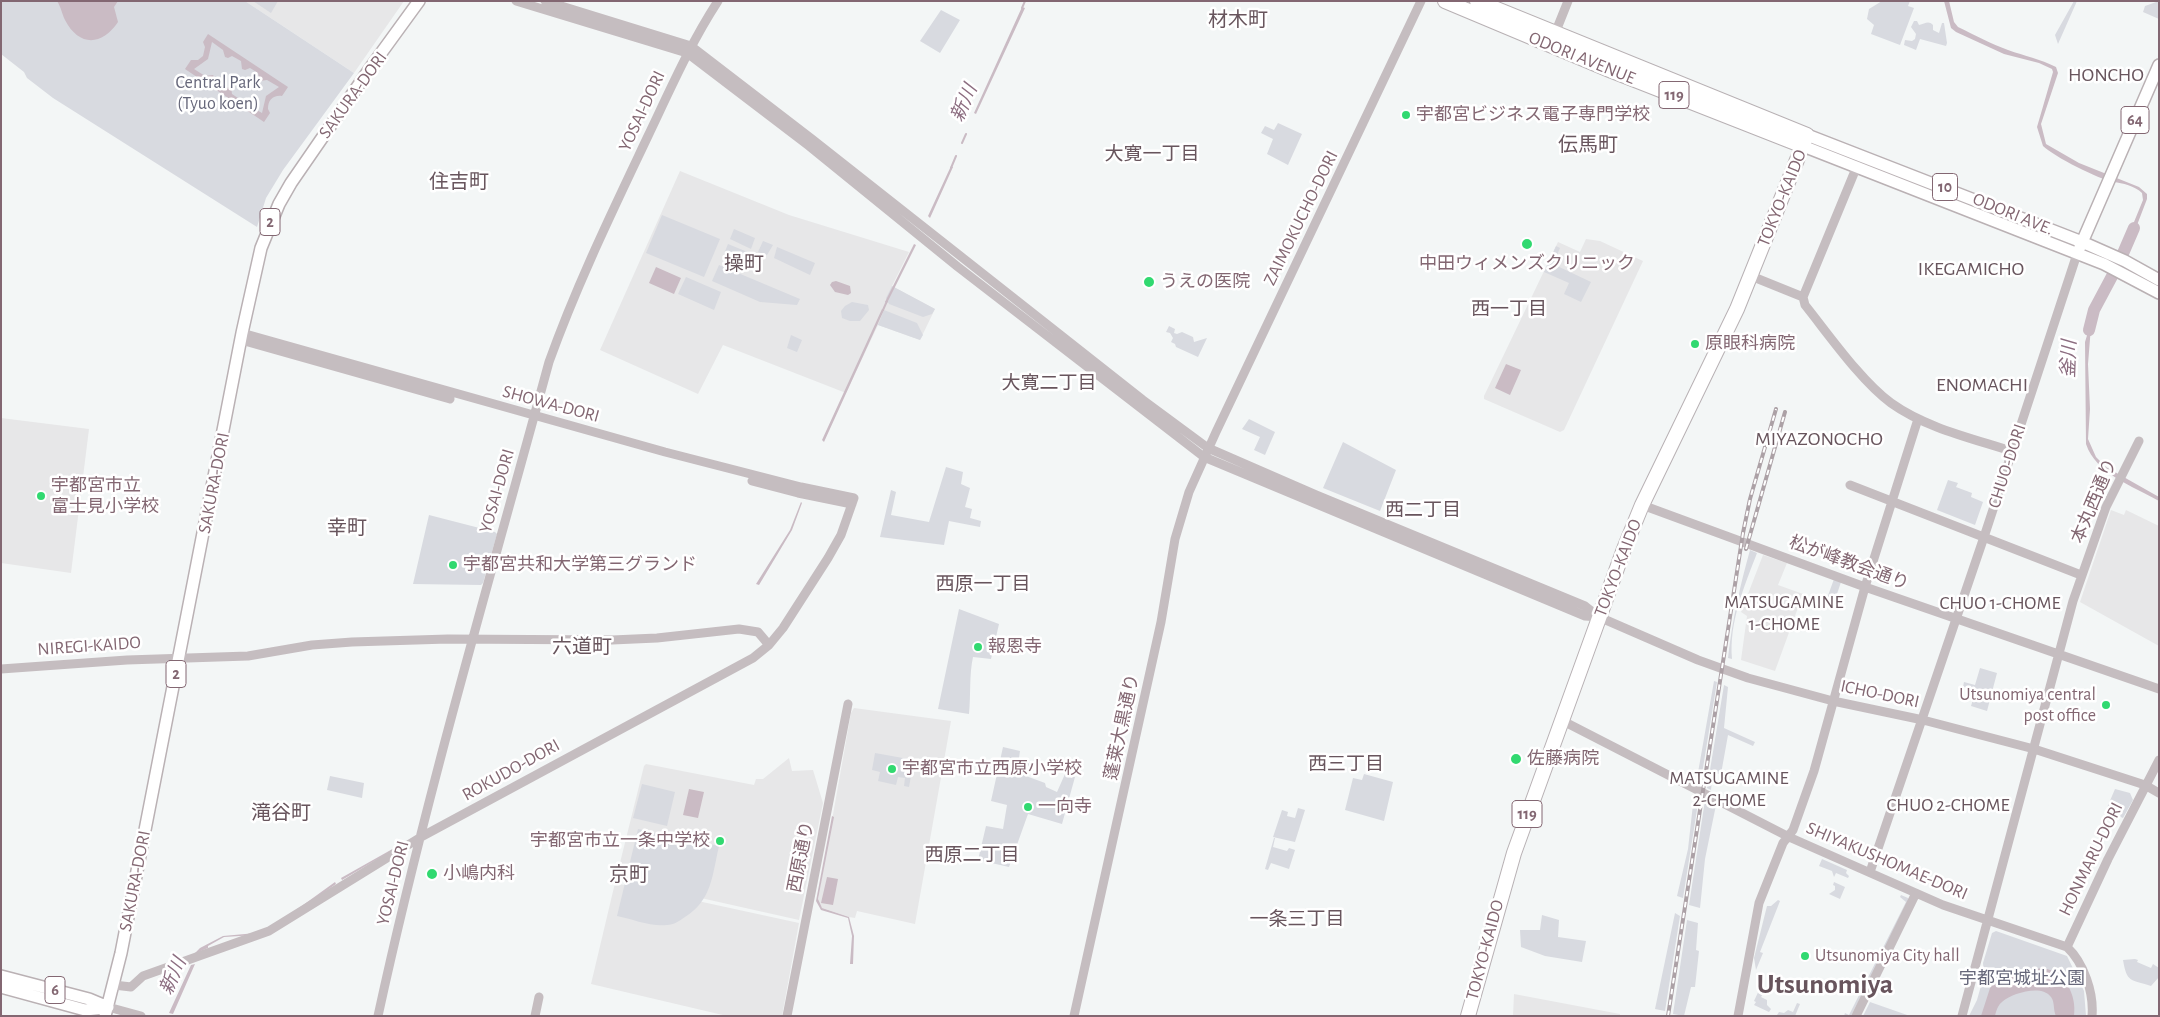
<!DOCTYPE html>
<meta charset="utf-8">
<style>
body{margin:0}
#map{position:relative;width:2160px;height:1017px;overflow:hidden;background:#f3f6f6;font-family:"Alegreya Sans",sans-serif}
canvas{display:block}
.frame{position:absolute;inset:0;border:2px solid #836772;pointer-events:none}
</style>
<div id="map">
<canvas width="2160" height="1017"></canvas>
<div class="frame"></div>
</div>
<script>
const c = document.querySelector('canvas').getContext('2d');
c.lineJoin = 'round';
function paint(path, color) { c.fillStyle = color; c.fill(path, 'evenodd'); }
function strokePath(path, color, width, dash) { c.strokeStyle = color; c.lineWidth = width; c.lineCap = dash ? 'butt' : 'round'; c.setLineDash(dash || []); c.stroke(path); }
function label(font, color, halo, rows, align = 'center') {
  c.font = font + ' "Alegreya Sans","Noto Sans JP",sans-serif'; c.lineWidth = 5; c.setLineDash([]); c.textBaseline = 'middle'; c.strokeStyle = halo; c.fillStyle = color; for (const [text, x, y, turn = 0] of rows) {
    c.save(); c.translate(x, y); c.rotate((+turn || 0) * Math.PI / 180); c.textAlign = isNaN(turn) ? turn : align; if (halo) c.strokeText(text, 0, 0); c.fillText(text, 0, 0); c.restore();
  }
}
const built = new Path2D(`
 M245,1H404L354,73Z
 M680,171L789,215L909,252L892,286L935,309L920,340L878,325L846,393L723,345L698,394L600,350Z
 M1586,239L1600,241L1643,261L1564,430L1560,432L1484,399V396L1558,242L1580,252Z
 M1,418L89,429L71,573L1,563Z
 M2111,510L2124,515L2126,510L2159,526V646L2080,602Z
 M1763,555L1787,563L1778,585L1803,594L1775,671L1741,660L1747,616L1741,612Z
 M854,708L951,721L915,924L857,911L855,918L849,917L822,908L819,904L818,899L851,713Z
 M789,758L792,771L813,770L823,803L799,920L616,879L644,766L646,764L754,785L756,779H763Z
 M615,883L799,923L782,1016H727L591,984Z
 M1514,994L1620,1014V1016H1513Z`);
const green = new Path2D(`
 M1,1H245L354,73L283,170L266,198L257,227L53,98L27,78L24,72L1,54Z
 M253,1H278L271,13Z
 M1882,1H1910L1908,6L1914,8L1900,45L1871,34L1874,25L1867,19L1869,9Z
 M2074,1H2077L2058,44L2055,35Z
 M2159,1V19L2143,12L2145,6Z
 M941,10L960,20L940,53L920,41Z
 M1914,21H1917L1919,25C1925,24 1928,20 1933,25V30L1939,33L1942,23H1944L1947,43L1946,46L1920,39L1916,50L1904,45L1905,40L1912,41L1915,39L1916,34L1911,27Z
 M1278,123L1302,134L1288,165L1267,154L1273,139L1261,133L1265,126L1274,130Z
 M662,215L720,239L704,277L646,253Z
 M734,229L755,238L751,249L730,239Z
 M763,241L773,245L767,255L758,252Z
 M728,244L750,253L745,263L724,254Z
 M1556,246L1560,248L1553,264L1591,282L1581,302L1564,294L1569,283L1544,272Z
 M777,247L815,263L810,275L774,258Z
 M719,265L800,299L797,305L760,302L712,281Z
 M686,277L721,292L714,310L678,294Z
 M892,286L935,309L932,314L923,317L889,304L886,298Z
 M852,302L868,305L869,310L860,321H850L842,318L841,311L845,306Z
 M884,310L917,323L923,335L920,340L878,325Z
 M1169,326L1175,329L1174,333L1177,334L1182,332L1193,337L1194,342L1207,338L1198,357L1176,347L1175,344L1171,342L1173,338L1170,333L1166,332Z
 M791,335L802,340L797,352L787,348Z
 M1249,419L1275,432L1265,455L1254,450L1260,437L1242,429Z
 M1343,442L1396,470L1380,511L1323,488Z
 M946,467L963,472L961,484L970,488L965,507L972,509L970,518L981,521L980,527L949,521L944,545L880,537L891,490L896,492L891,515L929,522Z
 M1948,480L1958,483L1956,487L1972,493L1971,497L1983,502L1975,525L1937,510Z
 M429,515L495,532L497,534L483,583L481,585L413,584Z
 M1750,550L1757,553C1744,587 1729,622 1732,659L1728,658C1732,621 1740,586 1750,550Z
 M1834,579L1841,582L1834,603L1826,601Z
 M959,609L999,624L991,659L973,657C969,676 971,694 969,714L938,709Z
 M1980,668L1997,673L1987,711L1971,706L1974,696L1967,694L1968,688L1963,687L1964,682L1975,685Z
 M1714,681L1717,682L1700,786L1696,784Z
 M1724,685L1728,687L1724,728L1755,742L1753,746L1728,735L1721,774L1713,773L1711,790L1707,788Z
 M1003,747L1020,751L1019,758L1030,762L1026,776L1045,783L1046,787L1057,792L1065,774L1075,777L1062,824L1028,814L1009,867L978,860L986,826L1003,829L1007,805L991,801Z
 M875,753L914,760L909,787L904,786L905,778L898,777L896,785L878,781L880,772L872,770Z
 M1364,774L1393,782L1384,821L1345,810L1353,778L1362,780Z
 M330,776L364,783L362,798L327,790Z
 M642,784L675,792L667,826L633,818Z
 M2115,789L2130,793L2133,800L2123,818L2106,810Z
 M1694,795L1699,797L1683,898L1677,896L1688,849Z
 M1705,800L1716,805L1705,859L1700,908L1689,905Z
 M1298,808L1305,810L1295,842L1273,837L1282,810L1288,812L1287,816L1295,818Z
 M638,829L719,846C712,876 712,900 685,917C679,921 674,925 667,925C651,927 632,919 617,916Z
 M1274,838H1275L1273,847L1287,851L1289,848L1295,850L1289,869L1271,863L1268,870L1265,869Z
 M1822,859L1847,870L1846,873L1849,876L1848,878L1836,873L1834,877L1832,871L1819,866Z
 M1834,882L1845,887L1840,899L1829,894L1835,890V886L1833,885Z
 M1901,895L1908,898L1909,901L1851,1016H1844L1845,1013L1849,1015L1906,902L1900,897Z
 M1778,900L1780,901L1760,952L1763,953L1756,970L1754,958L1767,906H1771Z
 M1675,913L1680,916L1665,1011L1655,1009Z
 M1542,915L1559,920L1558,937L1586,941L1582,962L1545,956L1521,947L1520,930H1540Z
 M1687,920L1698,923L1696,950L1699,951L1695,987H1691L1684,1016L1673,1014Z
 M1996,931L2067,956L2084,991L2086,1016H1969L1977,1000L1984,975L1983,963L1992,933Z
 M2135,959L2138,960L2137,962L2151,968L2153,964L2159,968V977L2151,986C2130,979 2127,983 2123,960Z
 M1761,986L1766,989L1761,997L1767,1000V1005L1771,1009L1769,1012L1754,1005L1756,1002L1754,1001Z
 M1870,1002L1910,1016H1863Z
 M1797,1003L1800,1004L1795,1016L1777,1015L1779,1012L1784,1013L1788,1010L1793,1012Z`);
const water = new Path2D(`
 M57,1H118L114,7L118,22C102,46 79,47 65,20C62,14 61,7 57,1Z
 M1944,1H1949L1954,22L1958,27C1975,35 1991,44 2008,50C2025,56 2040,59 2056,67L2058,73L2041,124L2046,144L2079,163L2139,187L2147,194V199L2129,246L2125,244L2143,200L2142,193C2135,186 2122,183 2114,182C2100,180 2053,156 2043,146L2037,127L2053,72L2052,69L2039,63L2004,54L1956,32L1951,28Z
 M1022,7L1025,8L976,114L974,113Z
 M208,34L288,87L282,96C273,95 268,100 268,109L270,113L264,122L185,69L191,60H198L203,56L205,47L203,42ZM212,42L223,50L225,57L228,58L232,56L241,61L242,69L245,70L250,68L258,73L260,81L267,80L279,87L266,96L262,113L250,106L248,99L246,98L241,100L232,94L231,87L223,88L215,82V78L213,75L205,76L194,69L208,59Z
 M951,166L953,167L930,218L928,216Z
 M914,244L916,245L887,303L885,302Z
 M656,267L681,278L674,294L649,283Z
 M836,281L850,286L851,293L848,295L835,292L830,285L832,282Z
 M2106,283L2110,285L2098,308L2092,314L2088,364L2090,409L2088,439L2096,457L2106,467L2159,497V501C2133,486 2096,474 2086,444L2085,342L2092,319L2090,317L2091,310L2098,303Z
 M882,309L884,310L824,442L822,440Z
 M1506,364L1521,370L1510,395L1495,388Z
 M801,502L802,503L792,530L759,585L756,584L790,530Z
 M689,789L704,792L698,818L683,815Z
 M832,816L834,817L818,899L822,908L849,917L854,936L853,964H850L852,936L848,918L821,910L816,901Z
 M412,838V839L342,880L341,878Z
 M827,877L838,879L833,905L821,903Z
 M335,882L336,884L283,922L256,935L224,937L208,946V948L194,954L200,948L223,936L256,933L281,921Z
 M195,964L173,1014L169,1013L191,965Z
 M2043,968C2065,972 2077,995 2074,1016H2056C2053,1010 2055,1002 2051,997C2042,984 2012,993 2002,1002C1998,1005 1996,1011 1995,1016H1981L1991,985L2021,971Z`);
const stream = new Path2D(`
 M1022,8L1025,1
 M962,143L966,134
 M951,168L956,156
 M883,310L887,301`);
const river = new Path2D(`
 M2089,330L2094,310L2118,265L2134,228`);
const minor = new Path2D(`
 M516,1L687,53L809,146L958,267L1204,457L1585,616L1599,617
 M545,1L691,46L812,139L1143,400L1208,448L1316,495L1585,606L1599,617L1698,660L1748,678L1833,701L1923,720L2034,749L2145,785L2159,793
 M1554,36L1568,1
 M1751,276L1803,297
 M1803,297L1805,305C1829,335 1861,381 1891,403C1926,428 1971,438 2011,451
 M1803,297L1857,166
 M241,340L450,399
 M752,481L798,493L852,504
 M1850,485L2081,575
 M1642,505L1865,587L2159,689
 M1,669L127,660L248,656L312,645L352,642L448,639L612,640L657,638L739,629L758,632L769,645
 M1561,720L1789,837L1943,905L2067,947C2084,963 2094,993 2092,1016
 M1870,872L1984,537L2077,254
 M2067,947L2108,859L2159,760
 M114,985L131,987L143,976L269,931L421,837L753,658L769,645L783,628L828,558L841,535L854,498L801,487L665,452L242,333
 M108,1007L141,1016
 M378,1016C426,795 490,579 549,362C577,284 613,210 648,136C670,90 690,44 718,1
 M535,1016L539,997
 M787,1016L848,704
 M1074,1016L1161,622L1175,539L1189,492L1216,432L1421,1
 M1738,1016L1759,903L1783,843L1793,830L1814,771L1865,587L1918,419
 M1856,1016L1916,893
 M1962,1016L2073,601L2106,507L2139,441`);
const major = new Path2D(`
 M1807,135L2082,242L2125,261L2159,280
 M1803,146L2104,264L2159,293
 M2080,247L2159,65
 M1,976L89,999L108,1007
 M1,987L85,1010L106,1008
 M105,1016L121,953L242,333L261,248L279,204L291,183L371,67L419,1`);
const highway = new Path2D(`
 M1445,1L1612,71L1803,146
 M1468,1016L1514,853L1624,549L1642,505L1737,309L1807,135L1477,1`);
const rail = new Path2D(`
 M1746,549L1785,412
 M1668,1016L1743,533L1750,499L1776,409`);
const markers = [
 [1406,115,5,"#31d970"],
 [1527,244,6,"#31d970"],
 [1149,282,6,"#31d970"],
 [1695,344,5,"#31d970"],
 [41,496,5,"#31d970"],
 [453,565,5,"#31d970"],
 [978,647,5,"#31d970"],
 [2106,705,5,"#31d970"],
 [1516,759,6,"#31d970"],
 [892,769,5,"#31d970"],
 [1028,807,5,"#31d970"],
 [720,841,5,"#31d970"],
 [432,874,6,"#31d970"],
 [1805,956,5,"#31d970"]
];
const shields = [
 [1674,95,30],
 [2135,120,28],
 [1945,187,25],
 [270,222,20],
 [176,674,20],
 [1527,814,30],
 [55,990,20]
];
const shieldNames = [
 ["119",1674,95],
 ["64",2135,120],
 ["10",1945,187],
 ["2",270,222],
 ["2",176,674],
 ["119",1527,814],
 ["6",55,990]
];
const streetNames = [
 ["ODORI AVENUE",1582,58,22],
 ["SAKURA-DORI",353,95,-54],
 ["YOSAI-DORI",642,111,-65],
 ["TOKYO-KAIDO",1782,198,-68],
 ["ODORI AVE.",2013,214,22],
 ["ZAIMOKUCHO-DORI",1301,218,-64],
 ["SHOWA-DORI",551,404,15],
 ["CHUO-DORI",2007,466,-72],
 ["SAKURA-DORI",214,483,-79],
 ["YOSAI-DORI",497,491,-74],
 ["本丸西通り",2094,501,-67],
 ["松が峰教会通り",1849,563,20],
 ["TOKYO-KAIDO",1618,568,-69],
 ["NIREGI-KAIDO",89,646,-4],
 ["ICHO-DORI",1880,694,12],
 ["蓬莱大黒通り",1122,727,-78],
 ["ROKUDO-DORI",511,770,-29],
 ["西原通り",801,857,-79],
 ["HONMARU-DORI",2091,859,-64],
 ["SHIYAKUSHOMAE-DORI",1887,861,23],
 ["SAKURA-DORI",135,881,-79],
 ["YOSAI-DORI",393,883,-76],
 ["TOKYO-KAIDO",1485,950,-75]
];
const parkNames = [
 ["Central Park",218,83],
 ["(Tyuo koen)",218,104],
 ["宇都宮城址公園",2022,979]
];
const poiNames = [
 ["宇都宮ビジネス電子専門学校",1416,115],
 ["中田ウィメンズクリニック",1527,264,"center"],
 ["うえの医院",1160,282],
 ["原眼科病院",1705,344],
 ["宇都宮市立",51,486],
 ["富士見小学校",51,507],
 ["宇都宮共和大学第三グランド",463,565],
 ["報恩寺",988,647],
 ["Utsunomiya central",2096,695,"right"],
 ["post office",2096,716,"right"],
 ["佐藤病院",1527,759],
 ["宇都宮市立西原小学校",902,769],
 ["一向寺",1038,807],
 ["宇都宮市立一条中学校",710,841,"right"],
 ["小嶋内科",443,874],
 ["Utsunomiya City hall",1815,956]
];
const waterNames = [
 ["新川",964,103,-66],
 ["釜川",2069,359,-88],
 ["新川",173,976,-66]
];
const neighbourhoodNames = [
 ["大寛一丁目",1152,154],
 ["西一丁目",1509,309],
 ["大寛二丁目",1049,383],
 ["西二丁目",1423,510],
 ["西原一丁目",983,584],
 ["MATSUGAMINE",1784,602],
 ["1-CHOME",1784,624],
 ["CHUO 1-CHOME",2000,603],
 ["西三丁目",1346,764],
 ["MATSUGAMINE",1729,778],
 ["2-CHOME",1729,800],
 ["CHUO 2-CHOME",1948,805],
 ["西原二丁目",972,855],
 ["一条三丁目",1297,919]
];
const quarterNames = [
 ["材木町",1238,20],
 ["HONCHO",2106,75],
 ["伝馬町",1588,145],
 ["住吉町",459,182],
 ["操町",744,264],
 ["IKEGAMICHO",1971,269],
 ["ENOMACHI",1982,385],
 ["MIYAZONOCHO",1819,439],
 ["幸町",347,528],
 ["六道町",582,647],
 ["滝谷町",281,813],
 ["京町",629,875]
];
const townNames = [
 ["Utsunomiya",1825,985]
];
paint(built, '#e7e7e8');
paint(green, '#d8dae0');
paint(water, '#cabbc4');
strokePath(stream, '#cabbc4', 2);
strokePath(river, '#cabbc4', 12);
strokePath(major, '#bab1b4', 14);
strokePath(highway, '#b8b1b4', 16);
strokePath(minor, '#c5bdc0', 9);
strokePath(major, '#fff', 11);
strokePath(highway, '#fff', 14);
strokePath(rail, '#aca1a6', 4);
strokePath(rail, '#fff', 2, [5.5]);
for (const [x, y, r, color] of markers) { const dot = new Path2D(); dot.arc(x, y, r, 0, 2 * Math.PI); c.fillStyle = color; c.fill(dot); strokePath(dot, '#fff', 2); }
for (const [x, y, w] of shields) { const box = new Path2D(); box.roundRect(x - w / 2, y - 13.5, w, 27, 4); c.fillStyle = '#fff'; c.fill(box); strokePath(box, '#836772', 1); }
label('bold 16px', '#836772', null, shieldNames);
label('18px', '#836772', '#fff', streetNames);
label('18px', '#66677a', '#fff', parkNames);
label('18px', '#836772', '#fff', poiNames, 'left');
label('italic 19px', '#8c6d80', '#fff', waterNames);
label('19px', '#68555d', '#fff', neighbourhoodNames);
label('20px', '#68555d', '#fff', quarterNames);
label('bold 28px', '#68555d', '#fff', townNames);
</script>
